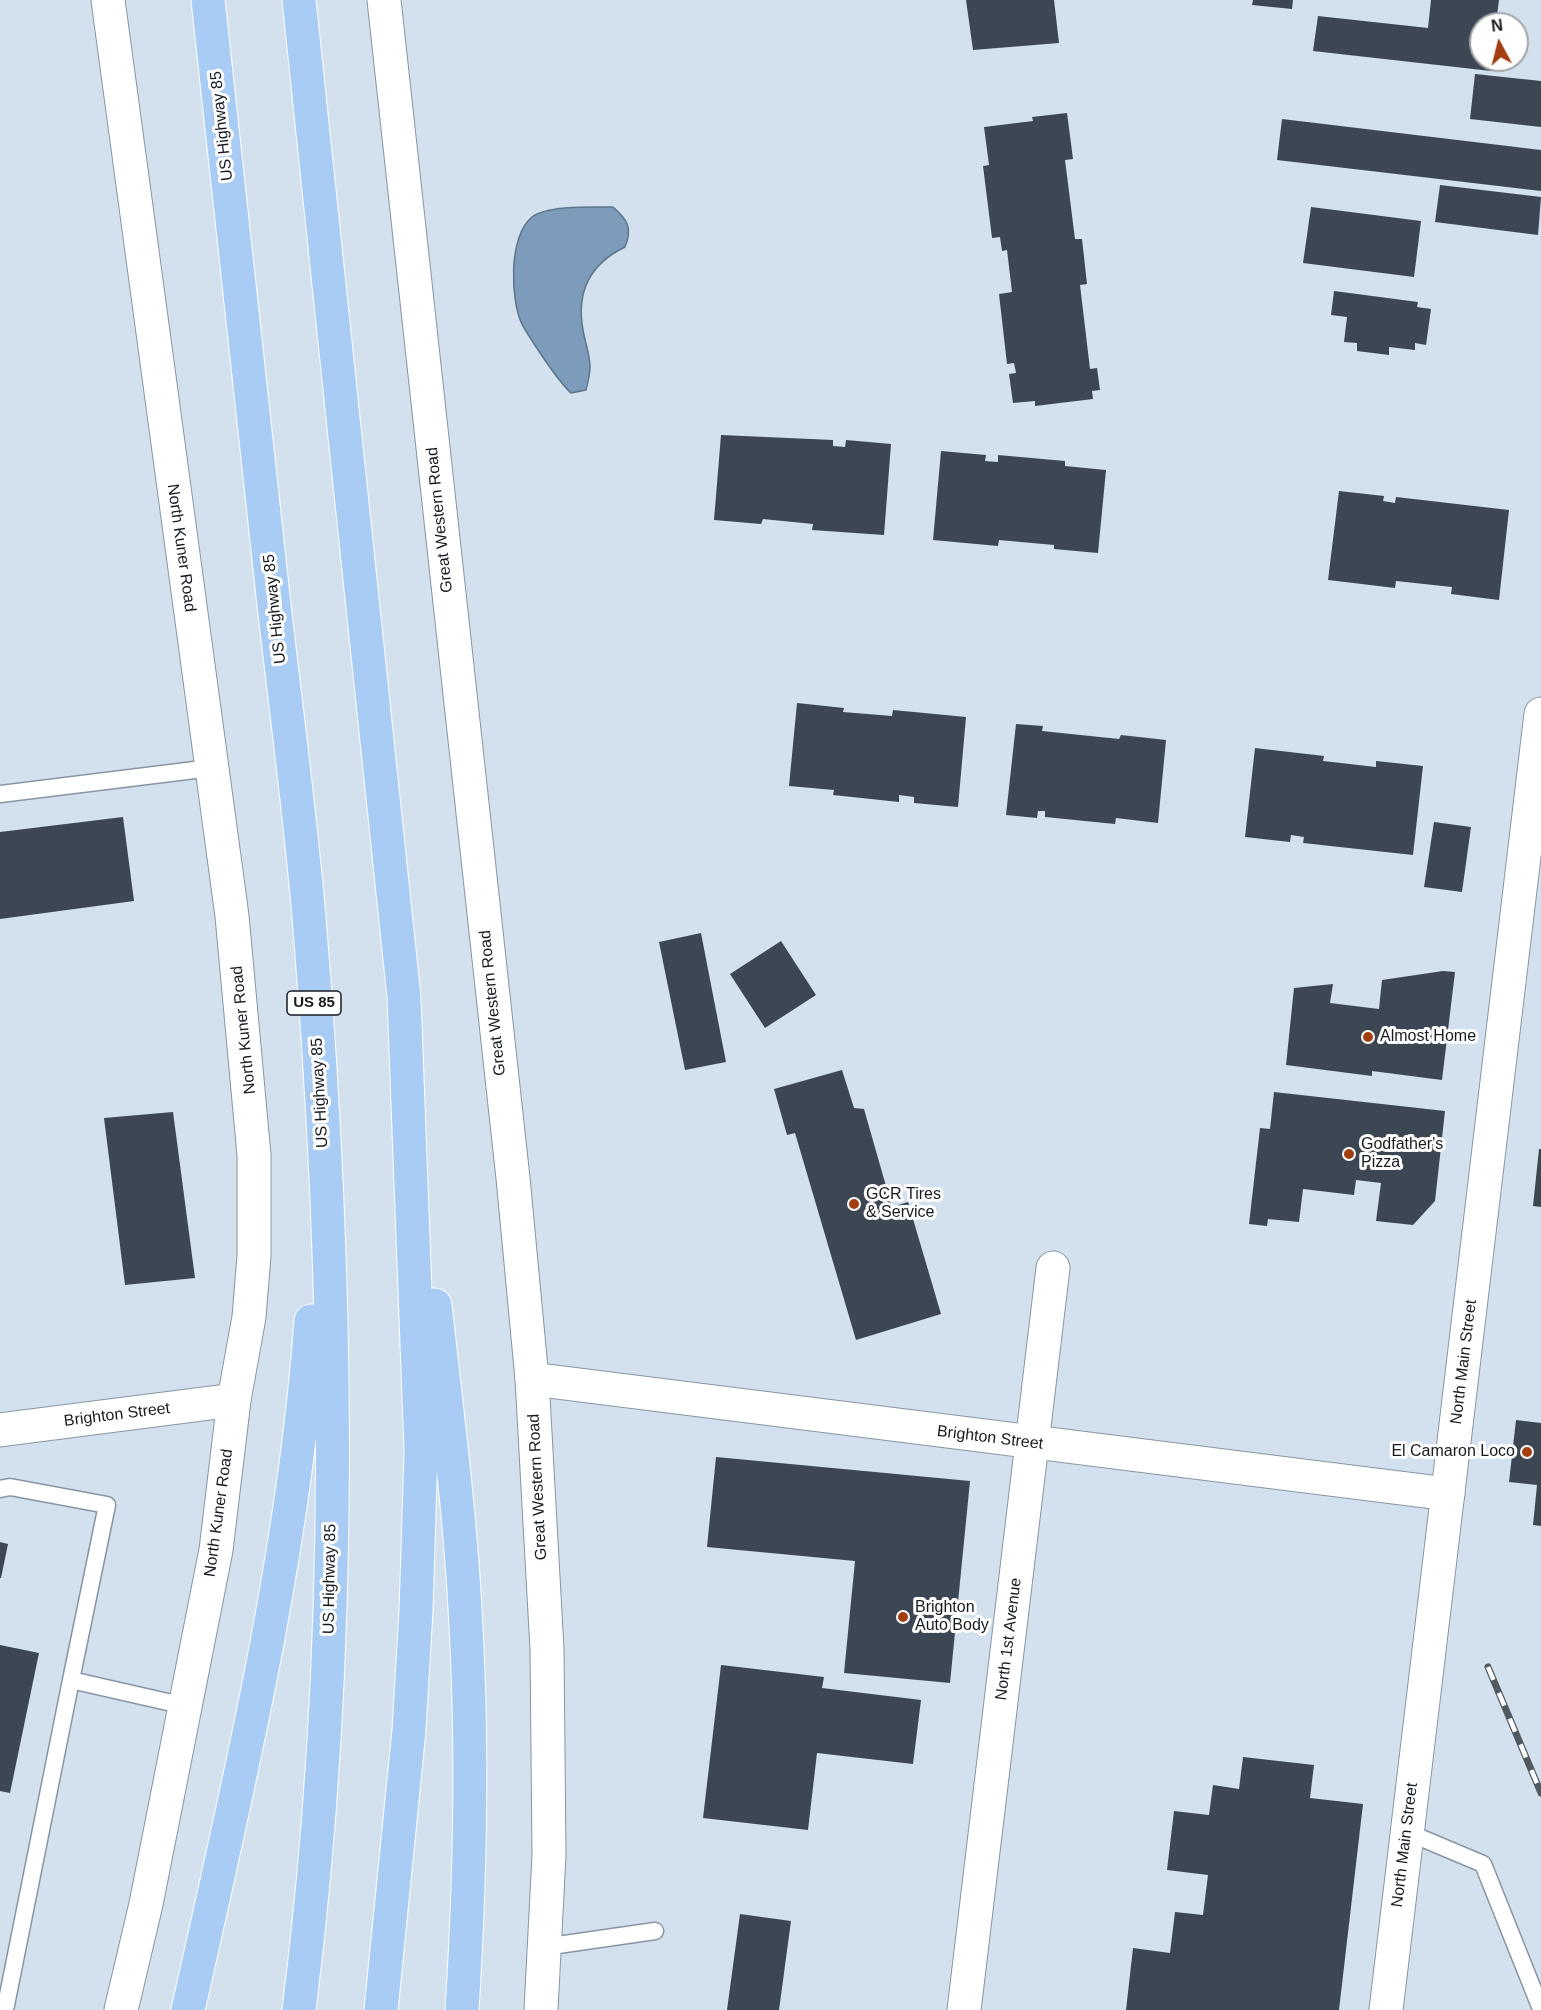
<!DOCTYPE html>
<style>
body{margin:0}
#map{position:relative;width:1541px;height:2010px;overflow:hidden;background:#d3e0ee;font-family:Arial,sans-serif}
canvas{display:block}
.north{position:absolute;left:1469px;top:12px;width:60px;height:60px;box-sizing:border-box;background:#fff;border:2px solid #a2a4a6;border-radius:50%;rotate:353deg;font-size:16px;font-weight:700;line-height:24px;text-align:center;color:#161b20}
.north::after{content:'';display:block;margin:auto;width:21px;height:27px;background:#a33e10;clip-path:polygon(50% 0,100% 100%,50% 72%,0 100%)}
</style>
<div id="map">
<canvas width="1541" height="2010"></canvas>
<div class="north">N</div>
</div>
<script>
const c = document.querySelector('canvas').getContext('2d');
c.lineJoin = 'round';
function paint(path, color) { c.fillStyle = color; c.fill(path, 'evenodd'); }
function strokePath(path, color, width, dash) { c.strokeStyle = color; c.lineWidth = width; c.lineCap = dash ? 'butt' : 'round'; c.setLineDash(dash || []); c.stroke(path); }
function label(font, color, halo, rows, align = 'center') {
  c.font = font + ' Arial,sans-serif'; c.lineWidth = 6; c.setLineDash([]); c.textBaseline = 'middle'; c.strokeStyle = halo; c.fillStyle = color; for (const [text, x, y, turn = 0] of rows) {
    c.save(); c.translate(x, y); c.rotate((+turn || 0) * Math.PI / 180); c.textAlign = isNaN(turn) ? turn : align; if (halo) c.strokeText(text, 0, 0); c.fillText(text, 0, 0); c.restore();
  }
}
const water = new Path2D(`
 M613,207C627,219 633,228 625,247C590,264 576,292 583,330C585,342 590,355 590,367C590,374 588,382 586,390L571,393C557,380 533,343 523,326C510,302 508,236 532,217C547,205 593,207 613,207Z`);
const building = new Path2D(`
 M966,0H1054L1059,43L973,50Z
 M1253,0H1293L1292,9L1252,5Z
 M1431,0H1499L1496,24H1481V60H1492L1491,71L1313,51L1318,16L1428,28Z
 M1475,74L1541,81V127L1470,119Z
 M1067,113L1073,159L1065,160L1075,239H1082L1087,284L1080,285L1090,369L1097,368L1100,390L1092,391L1093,399L1035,406V401L1013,403L1009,374L1016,373L1014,363L1007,364L999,294L1012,292L1007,250L1002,251L1000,237L992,238L983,166L989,165L984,127L1033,121L1032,117Z
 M1282,119L1541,150V191L1277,160Z
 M1440,185L1541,197L1538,235L1435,222Z
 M1311,207L1421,221L1414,277L1303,263Z
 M1334,291L1418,302L1417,307L1431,309L1426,345L1415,343V350L1389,347V355L1357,351V343L1344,342L1347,317L1331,315Z
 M721,435L833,440V446L845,447L846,440L891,444L884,535L812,530L813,524L763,519L761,524L714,520Z
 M941,451L986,455L985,461L998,462V455L1065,461V466L1106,470L1098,553L1054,549V545L999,540L998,546L933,540Z
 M1339,491L1384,496L1383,501L1395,503L1396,497L1509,510L1499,600L1451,594L1452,587L1396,581L1395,588L1328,580Z
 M797,703L844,708L843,712L892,716L893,710L966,717L958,807L914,803V797L899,795V802L833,795L834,790L789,786Z
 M1016,724L1043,726L1042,731L1119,739L1121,735L1166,740L1158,823L1116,818L1115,824L1045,817V811H1038L1037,818L1006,815Z
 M1255,748L1324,756L1323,761L1376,767V761L1423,766L1413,855L1303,843L1304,837L1291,835L1290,842L1245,837Z
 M123,817L134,901L0,919V832Z
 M1434,822L1471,827L1462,892L1424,887Z
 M701,933L726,1062L685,1070L659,942Z
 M781,941L816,995L765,1028L730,974Z
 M1443,971L1455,972L1442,1080L1372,1071V1076L1286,1065L1294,988L1333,984L1330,1003L1379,1009L1382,980Z
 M842,1070L854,1108L864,1109L892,1207L908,1202L941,1314L856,1340L795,1133L787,1135L774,1089Z
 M1274,1092L1445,1111L1435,1201L1413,1225L1376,1221L1381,1183L1356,1180L1354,1195L1303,1189L1299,1222L1268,1219L1267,1226L1249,1224L1260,1128L1270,1129Z
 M173,1112L195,1278L125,1285L104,1118Z
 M1539,1149H1541V1207L1533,1206Z
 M1516,1420L1541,1423V1526L1533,1525L1537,1485L1509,1482Z
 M716,1457L970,1481L950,1683L844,1673L855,1561L707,1547Z
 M0,1542L8,1544L1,1578H0Z
 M0,1645L39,1653L10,1793L0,1791Z
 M721,1665L824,1677L822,1688L921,1700L913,1764L817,1753L808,1830L703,1818Z
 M1243,1757L1314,1765L1310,1798L1363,1804L1339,2010H1126L1133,1948L1170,1953L1175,1912L1203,1915L1208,1875L1167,1870L1174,1811L1209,1815L1213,1785L1239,1789Z
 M740,1914L791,1921L779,2010H727Z`);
const service = new Path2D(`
 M0,794L211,768
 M0,1489L10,1487L107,1505L71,1680
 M1407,1832L1483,1864L1541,2009
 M544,1947L655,1931
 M5,2010L71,1680L185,1706`);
const minor = new Path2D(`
 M532,1379L1448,1494
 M0,1430L234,1400
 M964,2010L1053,1268`);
const tertiary = new Path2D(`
 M108,0L232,916L254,1155V1256L249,1317L234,1400L216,1550L146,1904L121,2010
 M384,0L513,1178L532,1379L547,1649L549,1855L541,2010
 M1386,2010L1541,714`);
const trunk = new Path2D(`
 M208,0C230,202 252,403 274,605C286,709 300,813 309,917C339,1280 345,1648 299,2010
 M299,0L404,997L421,1451L416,1611L409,1730L381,2010
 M435,1305C447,1413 461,1520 466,1627C473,1754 470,1883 462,2010
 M188,2010C239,1783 294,1554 311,1321`);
const rail = new Path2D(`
 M1488,1667L1541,1793`);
const markers = [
 [1368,1037,6,"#a33e10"],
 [1349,1154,6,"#a33e10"],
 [854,1204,6,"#a33e10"],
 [1527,1452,6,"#a33e10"],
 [903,1617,6,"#a33e10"]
];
const shields = [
 [314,1003,54]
];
const shieldNames = [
 ["US 85",314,1003]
];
const streetNames = [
 ["US Highway 85",222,126,-96],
 ["Great Western Road",440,520,-96],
 ["North Kuner Road",181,548,82],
 ["US Highway 85",275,609,-96],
 ["Great Western Road",493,1003,-96],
 ["North Kuner Road",244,1030,-96],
 ["US Highway 85",320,1093,-93],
 ["North Main Street",1464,1362,-83],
 ["Brighton Street",117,1415,-7],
 ["Brighton Street",990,1438,7],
 ["Great Western Road",538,1487,-93],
 ["North Kuner Road",219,1513,-82],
 ["US Highway 85",330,1579,-89],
 ["North 1st Avenue",1009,1639,-83],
 ["North Main Street",1405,1845,-83]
];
const poiNames = [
 ["Almost Home",1380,1037],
 ["Godfather's",1361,1145],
 ["Pizza",1361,1163],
 ["GCR Tires",866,1195],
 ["& Service",866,1213],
 ["El Camaron Loco",1515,1452,"right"],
 ["Brighton",915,1608],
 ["Auto Body",915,1626]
];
paint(water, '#7d9bbb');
strokePath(water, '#5e758c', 1.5);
paint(building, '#3c4753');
strokePath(service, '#8995a3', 19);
strokePath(minor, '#8995a3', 35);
strokePath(tertiary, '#8995a3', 35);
strokePath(trunk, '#fff', 35);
strokePath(service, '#fff', 16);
strokePath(minor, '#fff', 33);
strokePath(tertiary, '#fff', 33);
strokePath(trunk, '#a8ccf4', 33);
strokePath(rail, '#515960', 7);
strokePath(rail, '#fff', 4.5, [14]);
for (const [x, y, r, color] of markers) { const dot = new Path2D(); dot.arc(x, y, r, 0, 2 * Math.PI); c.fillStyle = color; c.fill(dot); strokePath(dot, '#fff', 2); }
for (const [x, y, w] of shields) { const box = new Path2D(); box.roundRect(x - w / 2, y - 12, w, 24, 4.5); c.fillStyle = '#fff'; c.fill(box); strokePath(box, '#161b20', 1.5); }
label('bold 15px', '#161b20', null, shieldNames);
label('16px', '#161b20', '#fff', streetNames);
label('16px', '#161b20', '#fff', poiNames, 'left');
</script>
